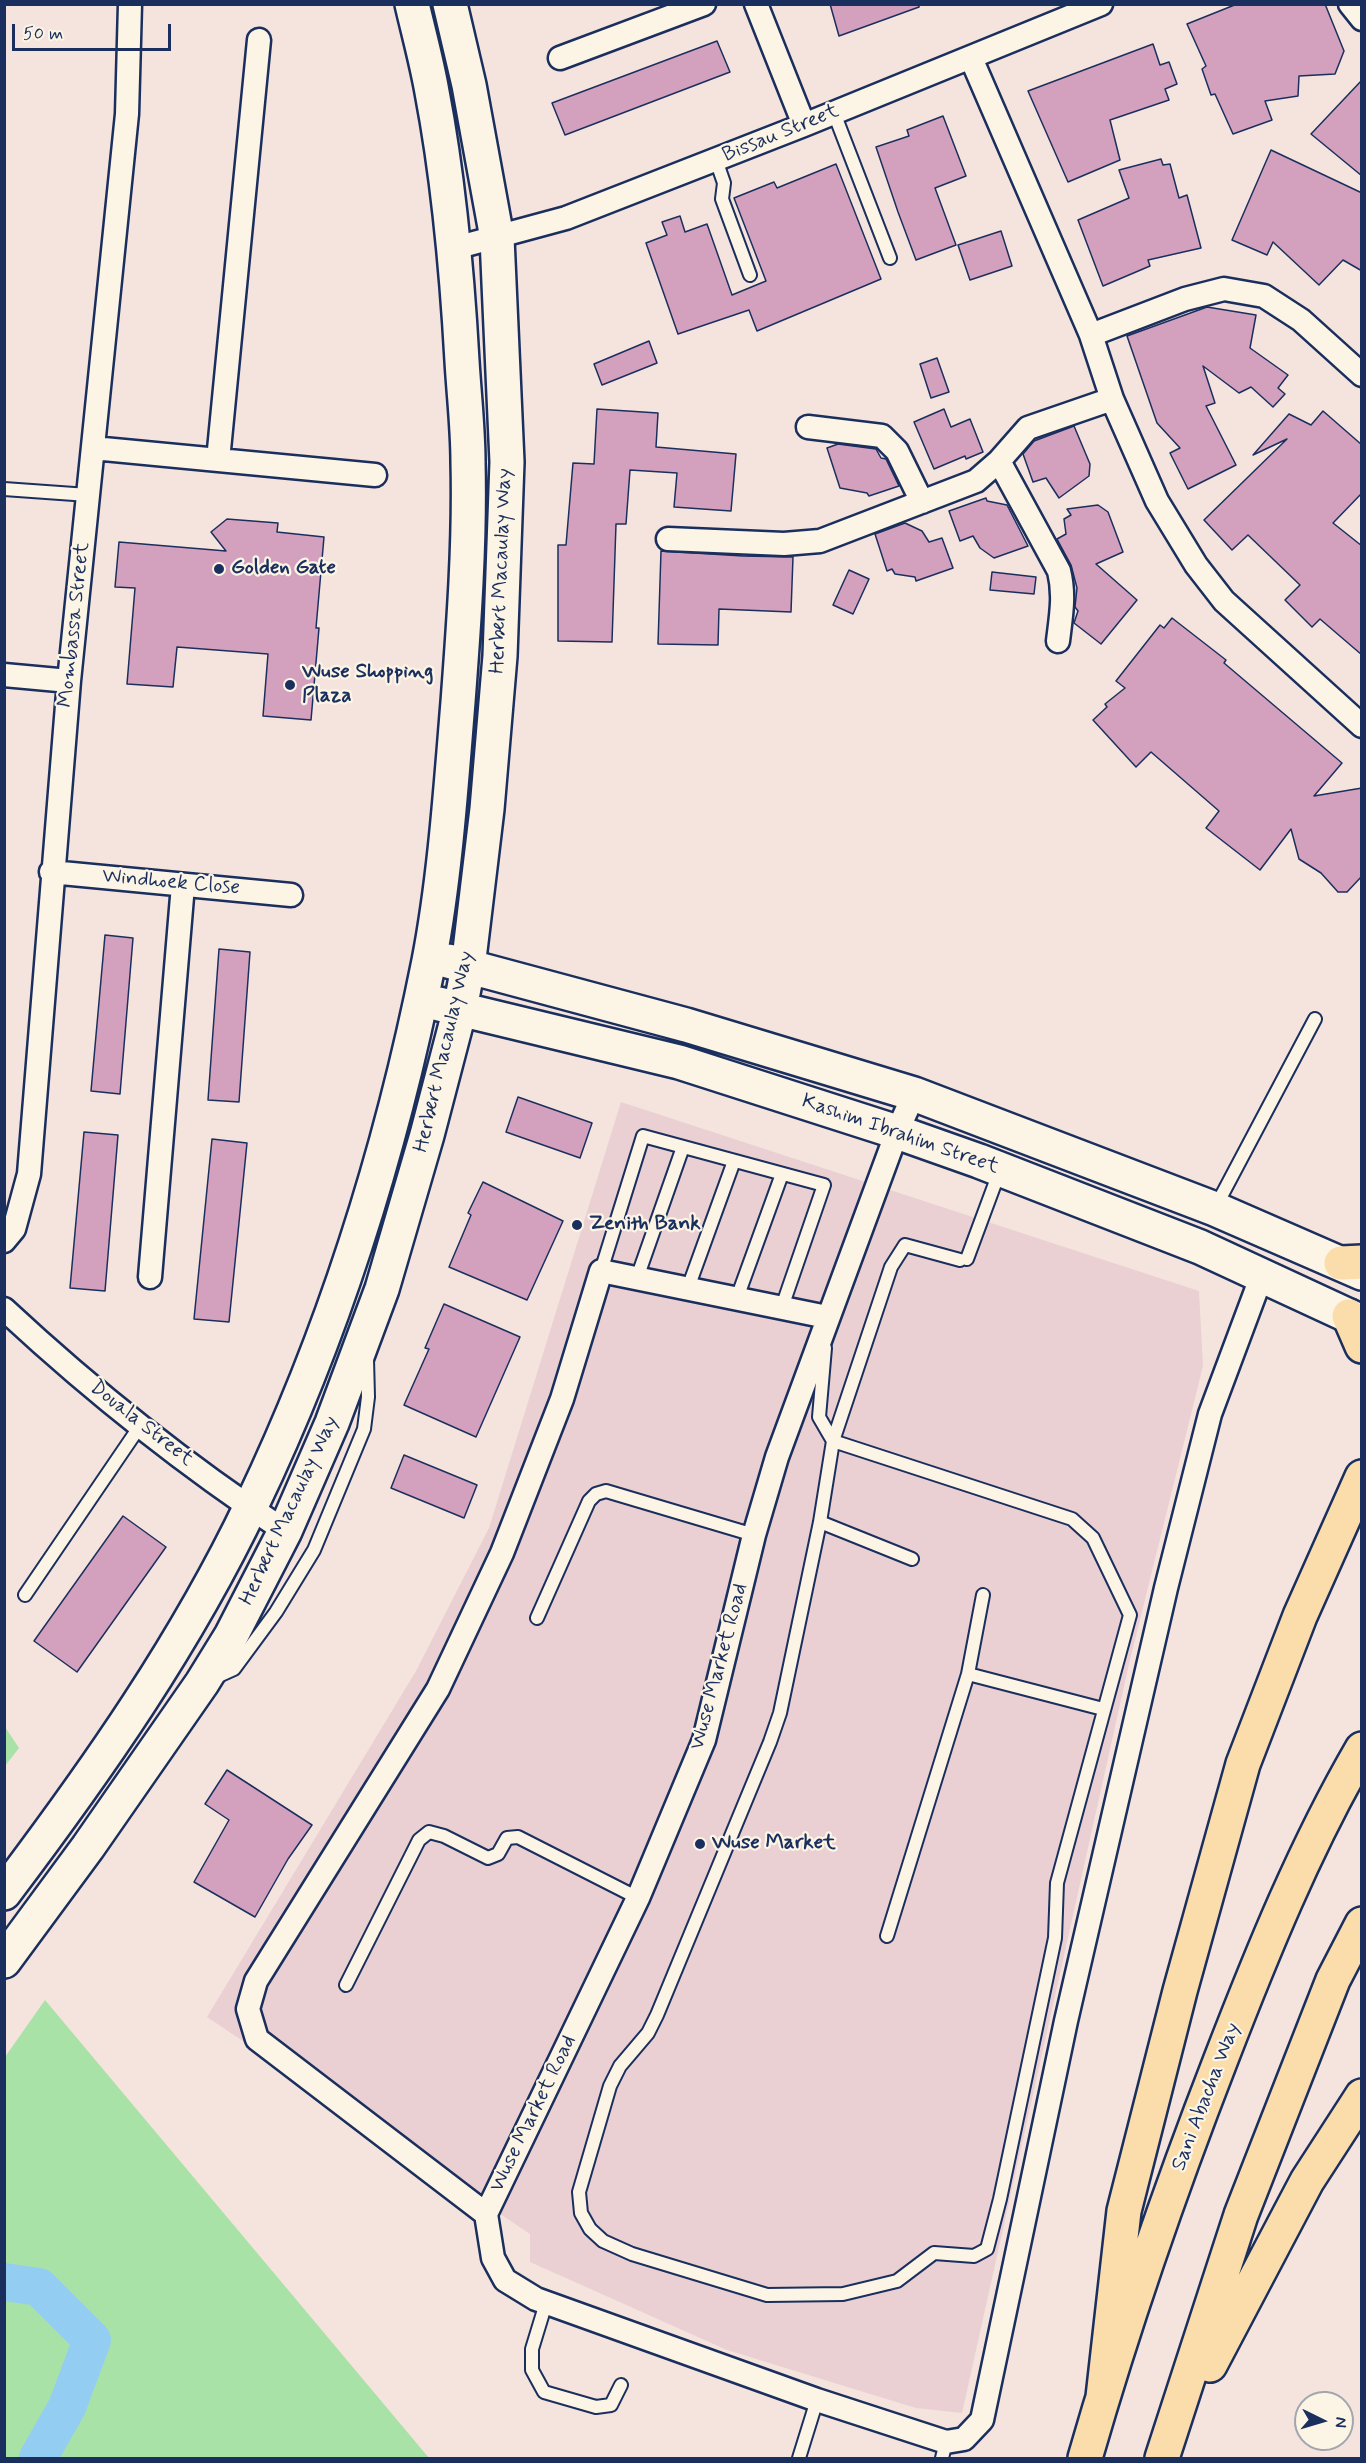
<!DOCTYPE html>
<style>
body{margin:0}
#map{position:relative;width:1366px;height:2463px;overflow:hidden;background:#f4e4dd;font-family:Mynerve,sans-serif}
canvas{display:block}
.frame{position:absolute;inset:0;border:6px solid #1b2f5e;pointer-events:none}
.north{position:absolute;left:1294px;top:2391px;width:60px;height:60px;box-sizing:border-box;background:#fcf5e5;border:2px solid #a2a6af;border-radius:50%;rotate:95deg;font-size:16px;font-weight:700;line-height:24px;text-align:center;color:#1b2f5e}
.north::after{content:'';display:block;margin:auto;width:21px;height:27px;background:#1b2f5e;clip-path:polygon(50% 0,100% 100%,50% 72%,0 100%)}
.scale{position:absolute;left:12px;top:24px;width:159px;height:27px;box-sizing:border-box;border:3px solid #1b2f5e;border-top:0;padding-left:8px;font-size:18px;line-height:21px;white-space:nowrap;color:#1b2f5e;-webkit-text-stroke:4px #fcf5e5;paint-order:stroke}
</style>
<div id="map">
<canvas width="1366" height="2463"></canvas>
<div class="frame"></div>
<div class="north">N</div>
<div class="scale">50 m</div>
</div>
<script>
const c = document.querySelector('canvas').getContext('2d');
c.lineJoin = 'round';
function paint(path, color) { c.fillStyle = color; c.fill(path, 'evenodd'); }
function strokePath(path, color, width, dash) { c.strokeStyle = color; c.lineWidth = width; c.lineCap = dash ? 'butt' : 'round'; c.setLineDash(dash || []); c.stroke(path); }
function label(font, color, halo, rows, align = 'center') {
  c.font = font + ' Mynerve,sans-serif'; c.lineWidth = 4.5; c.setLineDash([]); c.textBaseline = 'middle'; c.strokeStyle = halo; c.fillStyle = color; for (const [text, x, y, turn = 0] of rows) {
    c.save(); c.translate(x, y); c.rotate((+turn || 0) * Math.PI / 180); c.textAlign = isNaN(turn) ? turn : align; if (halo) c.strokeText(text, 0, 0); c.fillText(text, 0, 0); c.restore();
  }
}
const built = new Path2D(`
 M621,1102L1199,1291L1203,1366L1129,1664L962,2413L916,2408L727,2350L530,2262V2234L207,2017L416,1671L489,1528Z`);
const green = new Path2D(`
 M5,1727L19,1748L5,1766H4Z
 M45,2000L429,2458H5V2057Z`);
const river = new Path2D(`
 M4,2282L39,2287L92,2340L67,2407L38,2458`);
const building = new Path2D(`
 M830,4H919V7L839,36Z
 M1237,4H1325L1344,51L1335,74L1299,76L1298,96L1265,101L1272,120L1233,134L1215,94L1211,95L1202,69L1206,66L1187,24Z
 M717,41L730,72L565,135L552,103Z
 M1153,44L1160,65L1169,62L1177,84L1165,89L1169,100L1110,120L1120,160L1068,182L1028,91Z
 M1362,80V176L1311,134Z
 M943,116L966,176L935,188L956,245L916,260L898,212L876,147L909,136L907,130Z
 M1271,150L1362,193V271L1343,260L1319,285L1273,242L1267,255L1232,240Z
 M1161,159L1163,165L1170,164L1179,198L1187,195L1201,248L1148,260L1150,266L1103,286L1078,220L1129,198L1119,170Z
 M836,164L881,279L757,331L749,310L678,334L646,243L667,235L662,222L680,216L685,232L707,224L732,295L766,281L734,198L774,182L777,188Z
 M1001,231L1012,266L970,280L958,245Z
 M1207,307L1256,315L1250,348L1288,375L1278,388L1285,394L1273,407L1251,387L1239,393L1203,366L1215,403L1206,406L1236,465L1188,489L1170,453L1180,448L1157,423L1127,336Z
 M649,341L657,363L602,385L594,364Z
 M937,358L949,392L931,398L920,364Z
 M597,409L658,413L656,447L736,454L731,511L674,507L677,473L630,470L626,524H616L612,642L558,641V545H566L573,463L594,464Z
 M944,409L951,427L970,419L983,452L966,459L965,456L934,469L914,422Z
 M1323,411L1362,445V493L1333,523L1362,546V655L1320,619L1312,627L1285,600L1300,585L1248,535L1232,550L1204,520L1287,439L1253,455L1289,414L1311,425Z
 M1074,426L1090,464L1089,476L1059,498L1046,478L1033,482L1023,454L1034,441Z
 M838,444L876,449L881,458L886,459L899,486L869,496L867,493L840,488L827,448Z
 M986,498L987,501L1007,505L1028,546L994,558L980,548L973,536L960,541L949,511Z
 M1098,505L1108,512L1123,552L1096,564L1137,600L1101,644L1074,623L1078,611L1075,607L1077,588L1071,565L1057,539L1066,534L1064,519L1071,515L1067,509Z
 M227,519L278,523L277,532L324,537L316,628H319L311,720L263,716L268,654L177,647L173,687L127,684L135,588L115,587L119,542L226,551L211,532Z
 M905,523L922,531L929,542L942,538L953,568L916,581L915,577L895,574L892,569L887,571L875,534Z
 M661,551L743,556L793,557L791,612L719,609L718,645L658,644Z
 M849,570L869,579L853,614L833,605Z
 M992,572L1036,577L1034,594L990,590Z
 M1172,618L1226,660L1224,663L1342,763L1314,796L1362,788V876L1347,892H1338L1321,873L1299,859L1291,829L1260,870L1206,828L1219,811L1151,752L1136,767L1093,720L1107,707L1105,704L1125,688L1116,681L1160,625L1164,628Z
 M105,935L133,938L120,1094L91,1091Z
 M219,949L250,952L239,1102L208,1100Z
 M518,1097L592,1123L580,1158L506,1132Z
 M84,1132L118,1135L105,1291L70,1288Z
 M212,1139L247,1143L229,1322L194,1319Z
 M483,1182L563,1221L527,1300L449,1267L471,1215L468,1213Z
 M444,1304L520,1337L476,1437L404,1405L429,1349L425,1348Z
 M404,1455L477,1485L464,1518L391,1488Z
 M123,1516L166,1547L77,1672L34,1641Z
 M227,1770L312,1825L288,1859L255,1917L194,1882L229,1820L205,1804Z`);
const service = new Path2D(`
 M834,113L890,258
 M716,160L724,183L722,199L750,275
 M4,489L88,495
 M1215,1208L1315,1019
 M967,1259L1000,1170
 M601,1271L643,1136L824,1185L782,1307
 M637,1278L683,1147
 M688,1288L734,1161
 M737,1298L782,1174
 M825,1348L819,1417L833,1441L1072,1519L1093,1538L1130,1615L1057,1883L1055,1938L1000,2199L987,2249L974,2256L934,2253L897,2281L843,2294L767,2295L632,2254L603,2241L590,2229L581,2213L579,2192L610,2086L620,2066L648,2033L657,2015L770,1742L780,1713L820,1522L833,1441L891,1267L905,1245L960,1260
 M820,1522L912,1559
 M25,1595L140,1426
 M537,1618L589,1501L596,1494L606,1491L754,1535
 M968,1674L1103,1709
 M214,1678L234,1669L276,1612L314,1550L364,1429L368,1397L367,1359
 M887,1936L968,1674L983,1595
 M346,1985L419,1840L429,1832L444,1836L488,1858L498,1854L507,1838L518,1837L638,1898
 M546,2303L532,2349V2370L544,2392L596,2407L611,2405L621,2385
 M799,2458L817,2400
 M942,2458L946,2442`);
const minor = new Path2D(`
 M756,4L804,125
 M1350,4L1362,19
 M560,58L704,4
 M971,58L1091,335L1112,399L1157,501L1196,565L1224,601L1362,726
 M455,248L566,218L804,125L1101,4
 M1091,335L1185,299L1224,289L1264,296L1301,320L1362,375
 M808,427L882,436L897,451L922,502
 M93,448L375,475
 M218,460L259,40
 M999,461L1059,571C1065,595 1061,616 1058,641
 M668,539L784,544L820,541L976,481L999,461L1028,428L1112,399
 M4,675L69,681
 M51,872L291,895
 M914,1094L897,1132L777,1457L754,1535L704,1740L638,1898L486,2214L493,2258L505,2280L536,2299L817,2400L946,2442L964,2439L982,2420L1066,2021L1166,1588L1210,1414L1262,1275
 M4,1241L14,1229L29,1174L69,681L127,114L130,4
 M150,1277L183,885
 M4,1309C91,1390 185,1465 285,1531
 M486,2214L257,2039L248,2009L256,1981L438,1689L502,1553L562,1399L601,1271L827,1317`);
const secondary = new Path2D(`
 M448,961L686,1025L914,1094L1215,1209L1362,1273
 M439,1004L679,1062L897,1132L979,1161L1200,1247L1362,1322
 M4,1893C97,1770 186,1643 252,1504C334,1333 392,1147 429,961C445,878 451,787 458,702C464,623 470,541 468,462C468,428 464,395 462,361C457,271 449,181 432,92C427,63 419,34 412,4
 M4,1961L88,1847L202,1683L231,1636L285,1531L332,1423L382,1289L427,1135L460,1009L468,967L487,809L500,656L507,462L497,238L469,85L450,4`);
const motorway = new Path2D(`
 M1341,1263L1362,1262
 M1349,1316L1362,1346
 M1210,2365L1307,2181L1362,2096
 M1103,2397L1124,2211L1180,1991L1243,1764L1300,1616L1362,1477
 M1085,2458C1124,2323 1170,2190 1221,2059C1262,1953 1305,1847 1362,1749
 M1162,2458L1241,2215L1333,1980L1362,1924`);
const markers = [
 [219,569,6,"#1b2f5e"],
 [290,685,6,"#1b2f5e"],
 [577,1225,6,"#1b2f5e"],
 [700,1844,6,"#1b2f5e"]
];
const streetNames = [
 ["Bissau Street",781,134,-22],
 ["Herbert Macaulay Way",502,571,-88],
 ["Mombassa Street",75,625,-84],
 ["Windhoek Close",171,883,5],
 ["Herbert Macaulay Way",445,1052,-77],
 ["Kashim Ibrahim Street",900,1135,19],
 ["Douala Street",141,1424,38],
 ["Herbert Macaulay Way",290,1511,-65],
 ["Wuse Market Road",720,1667,-75],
 ["Sani Abacha Way",1207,2097,-69],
 ["Wuse Market Road",534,2114,-64]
];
const poiNames = [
 ["Golden Gate",231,569],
 ["Wuse Shopping",302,673],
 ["Plaza",302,697],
 ["Zenith Bank",589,1225],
 ["Wuse Market",712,1844]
];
paint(built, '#ead0d3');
paint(green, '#a9e2a7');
strokePath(river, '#93cdf2', 38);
paint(building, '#d3a1bd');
strokePath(building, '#1b2f5e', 1.5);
strokePath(service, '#1b2f5e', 16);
strokePath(minor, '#1b2f5e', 27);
strokePath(secondary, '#1b2f5e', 38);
strokePath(motorway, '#1b2f5e', 38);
strokePath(service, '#fcf5e5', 12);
strokePath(minor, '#fcf5e5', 22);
strokePath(secondary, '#fcf5e5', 33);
strokePath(motorway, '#faddab', 33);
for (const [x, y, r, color] of markers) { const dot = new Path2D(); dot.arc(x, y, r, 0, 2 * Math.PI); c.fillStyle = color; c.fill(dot); strokePath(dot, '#fcf5e5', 2); }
label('21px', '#1b2f5e', '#fcf5e5', streetNames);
label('bold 21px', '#1b2f5e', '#fcf5e5', poiNames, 'left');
</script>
